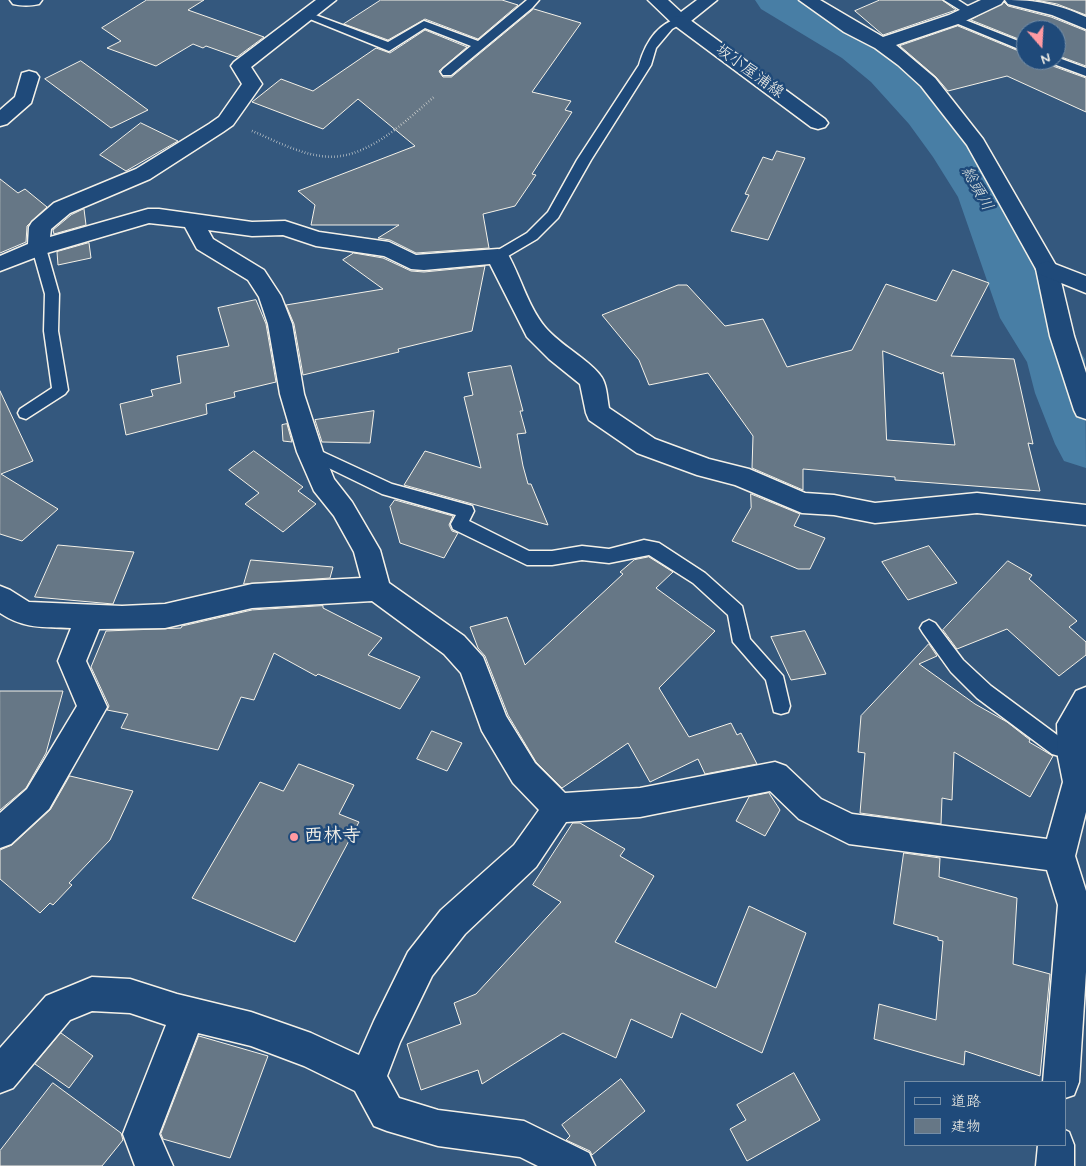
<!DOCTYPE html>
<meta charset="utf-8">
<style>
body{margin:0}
#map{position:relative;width:1086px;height:1166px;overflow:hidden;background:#34587e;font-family:Mynerve,"Klee One",sans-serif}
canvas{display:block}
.legend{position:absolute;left:904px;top:1081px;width:162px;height:65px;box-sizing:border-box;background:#1f4a7a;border:1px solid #748da6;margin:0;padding:6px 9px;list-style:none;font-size:15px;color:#f4f1e8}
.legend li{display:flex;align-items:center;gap:10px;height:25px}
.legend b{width:25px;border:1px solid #748da6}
.north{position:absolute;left:1016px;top:20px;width:50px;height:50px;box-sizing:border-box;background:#1f4a7a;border:1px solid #748da6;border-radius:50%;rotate:161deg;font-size:14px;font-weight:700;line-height:20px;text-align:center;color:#f4f1e8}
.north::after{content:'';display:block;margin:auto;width:18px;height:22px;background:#ff9aa2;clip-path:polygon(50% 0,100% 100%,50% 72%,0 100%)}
</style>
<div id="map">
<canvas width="1086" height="1166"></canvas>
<ul class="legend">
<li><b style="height:6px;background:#1f4a7a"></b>道路</li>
<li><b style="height:14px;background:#667786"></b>建物</li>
</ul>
<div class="north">N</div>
</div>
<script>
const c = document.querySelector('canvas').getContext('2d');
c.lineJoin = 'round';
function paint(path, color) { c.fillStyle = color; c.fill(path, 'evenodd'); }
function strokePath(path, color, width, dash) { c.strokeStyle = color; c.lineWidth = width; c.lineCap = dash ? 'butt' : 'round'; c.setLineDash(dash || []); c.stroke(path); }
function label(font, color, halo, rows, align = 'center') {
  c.font = font + ' Mynerve,"Klee One",sans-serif'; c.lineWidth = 5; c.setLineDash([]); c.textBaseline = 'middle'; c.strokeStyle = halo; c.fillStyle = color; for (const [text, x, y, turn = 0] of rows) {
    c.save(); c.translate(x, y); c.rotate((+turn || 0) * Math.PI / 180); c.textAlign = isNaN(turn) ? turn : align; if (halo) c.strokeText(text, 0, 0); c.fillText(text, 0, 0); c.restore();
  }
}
const river = new Path2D(`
 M755,0H809L874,38L905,62L943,104L972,140L1010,197L1054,313L1085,359L1086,468L1064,461L1055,444L1035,393L1027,362L1000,318L958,197L933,157L909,124L871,82L842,58L761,9Z`);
const building = new Path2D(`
 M147,0H204L188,10L264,37L237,57L206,46L203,48L193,44L156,66L107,48L121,41L102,28Z
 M381,0H502L518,5L478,39L425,19L388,40L344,24Z
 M880,0H942L956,10L883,35L855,11Z
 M1036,0H1086V15L1057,4Z
 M1004,2L1008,6L1051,17L1086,31V66L1056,55V30H1026V42L971,20Z
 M534,9L581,23L532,92L571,101L565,110L572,112L532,174L536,175L515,206L483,214L489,248L416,253L390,240L378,238L399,225H311L315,205L298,191L415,146L358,99L323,129L252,102L281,79L313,91L376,48L390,53L425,30L467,47L439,71L443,77H451Z
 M958,26L1026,54V60H1047L1050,65L1086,78V112L1007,76L948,91L936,77L900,46Z
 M81,61L99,74L148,110L111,128L45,79Z
 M141,123L178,141L126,171L100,155Z
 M777,151L805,158L768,240L731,231L749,195L745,194L763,157L772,160Z
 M0,179L18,193L25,189L47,207L27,226L26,242L0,253Z
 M84,209L86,225L54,234L53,230L71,215Z
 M89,243L91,258L58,265L57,252Z
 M354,253L383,258L411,271L424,272L485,266L472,331L398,349L399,352L303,375L294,324L286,305L383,289L343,260Z
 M953,270L989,283L951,356L1014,359L1033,444L1028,443L1040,491L895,480V477L803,469V490L752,468L753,436L708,373L649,385L639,360L602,315L678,285H687L725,326L763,319L787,367L852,350L886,284L936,301ZM883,351L942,374L943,372L955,445L887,440Z
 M256,300L266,324L276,382L234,392L235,397L206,404L207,414L126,435L120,404L153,396L151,390L181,383L177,356L229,346L218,308Z
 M511,366L523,411H520L526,433L517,434L523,466L528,484H531L548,525L404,485L425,451L481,468L464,397L473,395L468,373Z
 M0,391L33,461L1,474L58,509L22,541L0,534Z
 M374,411L370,443L322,442L315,420Z
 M287,424L292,442L283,441L282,425Z
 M254,451L303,487L298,491L316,504L283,532L245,504L259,493L229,470Z
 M751,494L800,514L794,526L825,538L810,569H798L732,541L751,508Z
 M395,500L453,516L449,525L452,531L458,533L444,558L400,543L390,507Z
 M58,545L134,552L113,604L35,597Z
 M929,546L957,583L908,600L882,562Z
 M649,557L673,572L656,588L715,631L659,688L689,737L731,723L737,735L741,733L757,764L705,774L698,759L650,782L628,743L562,788L536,762L508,715L485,656L478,648L470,627L507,617L525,665L623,574L620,572L634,560Z
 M251,560L333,567L330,578L244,584Z
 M1008,561L1032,575L1029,579L1077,621L1069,627L1086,642V655L1059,676L1007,629L957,649L943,630Z
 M323,606V608L382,638L368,655L420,677L400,709L318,674L316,676L274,653L254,700L241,697L218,750L121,728L128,714L107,710L109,706L91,667L106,631L181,628L182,626L252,610Z
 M805,631L826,674L791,680L771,637Z
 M929,644L937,656L919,664L975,704L1007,722L1030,740L1029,742L1053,756L1030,797L954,752L952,800L942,798L941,824L860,813L865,753L858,752L861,716Z
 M0,691H63L46,753L26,788L0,810Z
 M432,731L462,743L447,771L417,759Z
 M299,764L354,785L339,814L359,822L295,942L192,898L260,782L283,791Z
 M70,776L133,791L110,840L69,883L72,885L53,905L50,903L40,913L0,879V850L12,845L50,810Z
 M769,793L780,810L765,836L736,821L749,797Z
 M573,823H580L625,849L620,856L654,876L615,942L716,988L749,906L806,933L762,1053L681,1013L672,1038L631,1019L616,1058L563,1033L482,1084L478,1070L421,1090L407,1044L461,1024L454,1003L476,994L561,902L533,885Z
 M904,853L940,858L939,877L1017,898L1013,964L1050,974L1040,1076L965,1051L964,1065L874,1039L879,1004L936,1020L943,941L938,940V937L894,924Z
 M61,1033L93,1056L69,1088L35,1064Z
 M199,1036L268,1056L230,1158L163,1139L161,1134Z
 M794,1073L820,1120L747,1161L730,1129L746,1120L737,1105Z
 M621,1079L645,1111L592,1155L590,1151L566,1140L570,1136L562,1125Z
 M53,1083L121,1133L123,1140L102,1166H0V1151Z`);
const path = new Path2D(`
 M252,131C274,140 297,153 321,156C364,163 404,122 434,97`);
const service = new Path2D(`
 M527,0H539L532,8L451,75H443L441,72L443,69L471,46L425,28L389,51L300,15L306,12L310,13L388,42L424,21L478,41Z
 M944,0H958L975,11L973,13H965Z
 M955,16L1026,44V52L951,21L949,19Z
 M680,18L686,21L672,29L656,48L651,65L591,160L558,218L537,239L503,259H493L491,256L493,253L527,233L548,212L577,160L639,65C645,44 657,23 680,18Z
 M1056,57L1086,68V76L1051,63L1049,60H1056Z
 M39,243L46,248L59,294L58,331L68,390L65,394L26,419L20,417L18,413L20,409L52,388L44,331L45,294L32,248Z
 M310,446L392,484L472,506L474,511L469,521L529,551H552L582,546L609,549L644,540L659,543L705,573L742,606L750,639L783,676L790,706L788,712L781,714L774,712L766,680L733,642L728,615L693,583L649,555L609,563L582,560L552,565H527L453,529L451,524L456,515L382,494L304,456L302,452L304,448Z
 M929,620L935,623L963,660L991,686L1064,740L1080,745L1083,751L1080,757L1073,760L1052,754L977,698L951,672L923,633L920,628L923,623Z`);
const minor = new Path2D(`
 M10,0H42L39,4C30,6 22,6 13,4Z
 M316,0H336L251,67L262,84L233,125L223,132L150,179L70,213L51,229L50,237L148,209H159L252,222L285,221L319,232L389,242L416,255L498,249L506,251C520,274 527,305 545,327C560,345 588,359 600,375C607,383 607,398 609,408L655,439L709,459L749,469L805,493L834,495L875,503L977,493L1086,505V525L977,513L875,523L834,515L802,513L735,485L697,475L637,453L589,420L586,413L580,384L549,359L527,337L490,264L424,270L411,269L384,256L316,246L283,235L252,236L208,230L213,239L264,270L281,296L292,324L304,394L323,452L334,479L352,502L380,550L389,583L464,636L483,657L506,716L535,763L565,793L640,788L775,762L786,766L821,799L852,814L1047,839L1063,782L1058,757L1057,724L1076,691L1086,687V812L1075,856L1086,891V972L1079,1082L1074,1095L1065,1098V1082H1043L1058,905L1047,870L849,844L799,819L770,791L640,817L566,822L536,867L465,934L432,976L400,1042L387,1076L399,1098L438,1110L524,1121L589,1153L595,1166H538L520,1157L438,1146L387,1131L374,1126L355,1091L304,1066L251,1046L198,1033L159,1134L173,1166H135L123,1134L166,1025L130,1013L92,1011L70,1020L13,1088L0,1093V1048L46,996L92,977L130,979L177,994L251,1012L311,1033L359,1055L374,1021L408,952L441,910L514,845L539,810L513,783L482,731L461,673L444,654L372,601L252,608L165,628L99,629L86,661L107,707L49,809L11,844L0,848V813L27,789L77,706L58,661L71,628C43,627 24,629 0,613V586L10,590L29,602L122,606L165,604L252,584L361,578L354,552L334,516L314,491L297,452L280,394L268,324L259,297L248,280L197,249L185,227L149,223L47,253L0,271V256L28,244L29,227L32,222L54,203L136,169L209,124L219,117L242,84L231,66L234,62Z
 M648,0H668L681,12L697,0H717L686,25L680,26L674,25Z
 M799,0H820L883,37L949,15L981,0H1004L1001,4L961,23L896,45L935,78L983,139L1058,269L1074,336L1086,373V419L1077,416L1074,410L1050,336L1036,269L967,145L921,86L898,65L875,48L844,32Z
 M1005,0C1037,0 1057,4 1086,17V29L1052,15L1008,4Z
 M29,71L36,73L39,77L31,103L7,124L0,126V110L15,97L22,73Z
 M1065,1130L1069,1132L1074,1145V1166H1036L1038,1145H1065Z`);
const secondary = new Path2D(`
 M680,16L686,17L825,119L828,123L825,127L818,129L811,127L674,25L671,21L674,17Z
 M1047,261L1086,276V293L1039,274L1036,269L1039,264Z`);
const markers = [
 [294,837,5,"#ff9aa2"]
];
const farStreetnames = [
 ["坂小屋浦線",749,72,36]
];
const farWaternames = [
 ["総頭川",976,189,61]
];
const poiNames = [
 ["西林寺",304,837]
];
paint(river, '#487ea5');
paint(building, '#667786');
strokePath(building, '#f4f1e8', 1);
strokePath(service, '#f4f1e8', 3);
strokePath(minor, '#f4f1e8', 3);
strokePath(secondary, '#f4f1e8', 3);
strokePath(path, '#f4f1e8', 2.5, [0.5, 2.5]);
paint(service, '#1f4a7a');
paint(minor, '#1f4a7a');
paint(secondary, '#1f4a7a');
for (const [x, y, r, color] of markers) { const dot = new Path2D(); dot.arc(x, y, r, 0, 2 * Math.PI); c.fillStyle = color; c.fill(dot); strokePath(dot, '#1f4a7a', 2); }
label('16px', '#f4f1e8', '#1f4a7a', farStreetnames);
label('italic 16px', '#dae0de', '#1f4a7a', farWaternames);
label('bold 19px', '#f4f1e8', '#1f4a7a', poiNames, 'left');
</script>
